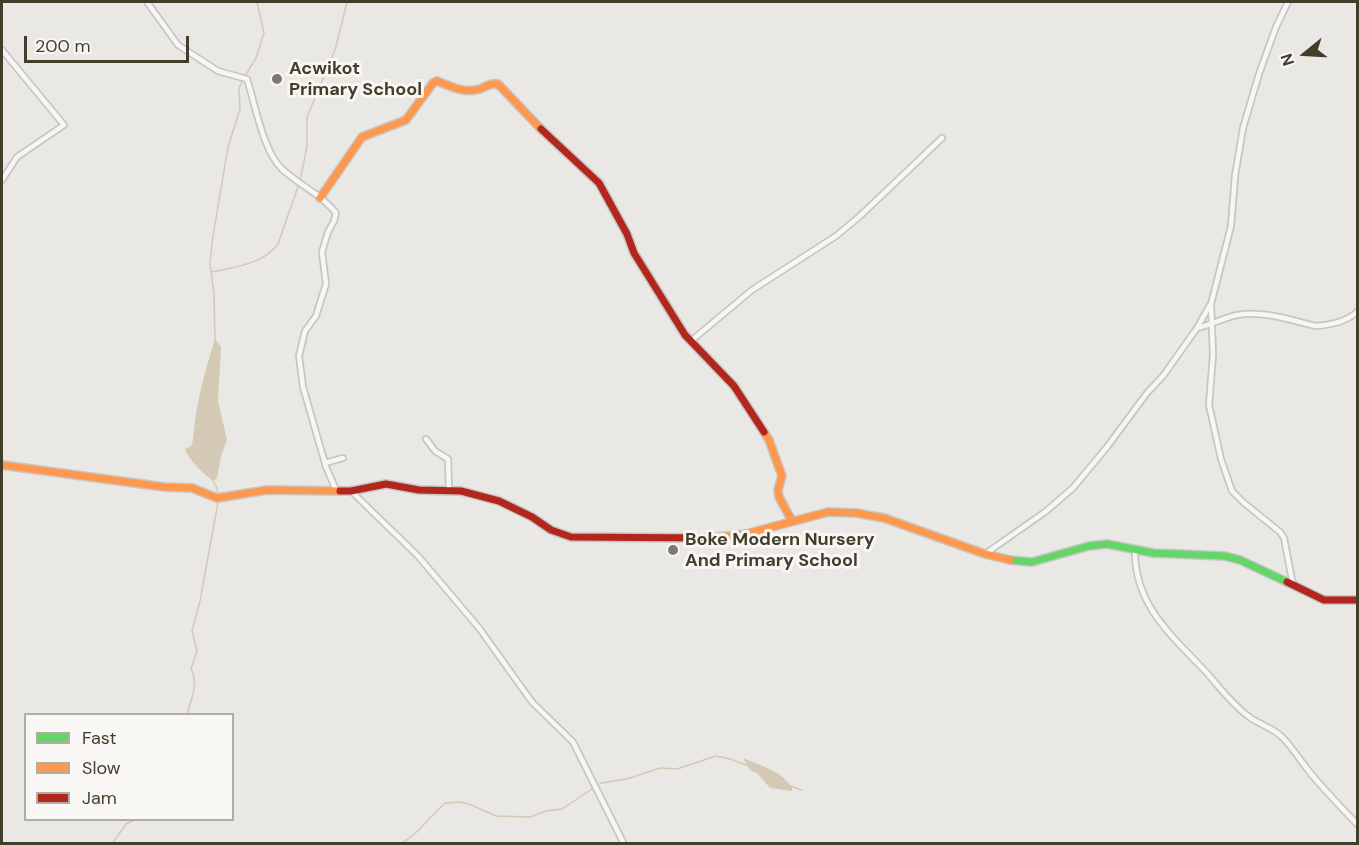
<!DOCTYPE html>
<style>
body{margin:0}
#map{position:relative;width:1359px;height:845px;overflow:hidden;background:#e9e8e5;font-family:"DM Sans",sans-serif}
canvas{display:block}
.frame{position:absolute;inset:0;border:3px solid #433e2c;pointer-events:none}
.legend{position:absolute;left:24px;top:713px;width:210px;height:108px;box-sizing:border-box;background:#f8f7f3;border:2px solid #b0ada3;margin:0;padding:8px 10px;list-style:none;font-size:18px;color:#433e2c}
.legend li{display:flex;align-items:center;gap:12px;height:30px}
.legend b{width:30px;border:2px solid #b0ada3}
.north{position:absolute;left:1275px;top:24px;width:60px;height:60px;-webkit-text-stroke:4px #f8f7f3;paint-order:stroke;rotate:252deg;font-size:16px;font-weight:700;line-height:24px;text-align:center;color:#433e2c}
.north::after{content:'';display:block;margin:auto;width:21px;height:27px;background:#433e2c;clip-path:polygon(50% 0,100% 100%,50% 72%,0 100%)}
.scale{position:absolute;left:24px;top:36px;width:165px;height:27px;box-sizing:border-box;border:3px solid #433e2c;border-top:0;padding-left:8px;font-size:18px;line-height:21px;white-space:nowrap;color:#433e2c;-webkit-text-stroke:4px #f8f7f3;paint-order:stroke}
</style>
<div id="map">
<canvas width="1359" height="845"></canvas>
<div class="frame"></div>
<ul class="legend">
<li><b style="height:8px;background:#63d668"></b>Fast</li>
<li><b style="height:8px;background:#ff974d"></b>Slow</li>
<li><b style="height:8px;background:#b3261e"></b>Jam</li>
</ul>
<div class="north">N</div>
<div class="scale">200 m</div>
</div>
<script>
const c = document.querySelector('canvas').getContext('2d');
c.lineJoin = 'round';
function paint(path, color) { c.fillStyle = color; c.fill(path, 'evenodd'); }
function strokePath(path, color, width, dash) { c.strokeStyle = color; c.lineWidth = width; c.lineCap = dash ? 'butt' : 'round'; c.setLineDash(dash || []); c.stroke(path); }
function label(font, color, halo, rows, align = 'center') {
  c.font = font + ' "DM Sans",sans-serif'; c.lineWidth = 6; c.setLineDash([]); c.textBaseline = 'middle'; c.strokeStyle = halo; c.fillStyle = color; for (const [text, x, y, turn = 0] of rows) {
    c.save(); c.translate(x, y); c.rotate((+turn || 0) * Math.PI / 180); c.textAlign = isNaN(turn) ? turn : align; if (halo) c.strokeText(text, 0, 0); c.fillText(text, 0, 0); c.restore();
  }
}
const water = new Path2D(`
 M215,339L221,347L218,401L227,440L221,456L217,478L213,481C203,473 190,462 185,449L191,446L193,440C196,402 204,375 215,339Z
 M743,758C761,766 780,770 792,787V791L770,788L757,773L750,770Z`);
const stream = new Path2D(`
 M245,76L256,58L264,33L257,2
 M211,272C234,267 264,264 278,244L300,181L307,146V117L335,50L347,2
 M215,341L214,294L210,263L213,236L228,147L240,109L239,88L243,80
 M212,479L217,488L218,494
 M187,714C191,699 199,684 191,669L197,651L192,631L200,601L218,502
 M791,786L802,790
 M112,844L126,824L134,820
 M312,844H355
 M400,844C418,835 430,816 445,803L460,802L469,804L496,816L530,817L546,811L562,809L601,783L627,779L660,768L677,769L716,756L730,759L749,766`);
const street = new Path2D(`
 M147,2L178,45L218,71L247,79C255,104 263,151 282,169C299,185 321,194 336,213L334,221L328,232L322,252L326,284L316,316L305,331L299,356L303,387L326,467L336,490
 M1288,2L1276,27L1259,74L1243,128L1235,176L1231,226L1211,304L1213,355L1209,405L1221,459L1232,491L1244,503L1280,532L1284,538L1293,585
 M2,50L64,125L17,157L2,180
 M1197,328C1211,325 1223,318 1237,315C1262,310 1291,320 1315,326C1330,325 1347,322 1358,311
 M691,341L752,290L836,236L860,216L942,138
 M426,439L435,451L448,459L449,490
 M325,463L343,458
 M351,491L418,556L479,628L532,702L573,742L624,844
 M1135,550C1134,605 1172,636 1207,673C1220,688 1232,704 1248,716C1259,725 1273,727 1283,738C1292,747 1300,760 1308,770C1323,789 1341,807 1358,825
 M985,554L1045,512L1073,488L1107,447L1147,393L1163,376L1197,328L1210,305`);
const fast = new Path2D(`
 M1010,560L1032,562L1089,546L1107,544L1153,553L1225,556L1240,560L1287,582`);
const slow = new Path2D(`
 M320,198L362,137L406,120L433,83L437,81C450,86 465,94 480,89C487,86 490,83 498,84L541,129
 M764,432L769,440L782,476L778,490L779,497L792,521
 M2,465L164,487L192,488L217,498L267,490L340,491
 M708,538L746,534L828,512L856,513L884,518L985,554L1010,560`);
const jam = new Path2D(`
 M541,129L599,183L627,234L634,253L685,335L734,386L764,432
 M340,491H351L386,484L419,490L461,491L499,501L532,517L551,530L571,537L708,538
 M1287,582L1324,600H1358`);
const markers = [
 [277,79,6,"#7d7a6d"],
 [673,550,6,"#7d7a6d"]
];
const poiNames = [
 ["Acwikot",289,69],
 ["Primary School",289,90],
 ["Boke Modern Nursery",685,540],
 ["And Primary School",685,561]
];
paint(water, '#d3c9b5');
strokePath(stream, '#d3c9b5', 1.5);
strokePath(street, '#c7c6c3', 8);
strokePath(fast, '#c7c6c3', 10);
strokePath(slow, '#c7c6c3', 10);
strokePath(jam, '#c7c6c3', 10);
strokePath(street, '#f6f6f4', 4.5);
strokePath(fast, '#63d668', 7);
strokePath(slow, '#ff974d', 7);
strokePath(jam, '#b3261e', 7);
for (const [x, y, r, color] of markers) { const dot = new Path2D(); dot.arc(x, y, r, 0, 2 * Math.PI); c.fillStyle = color; c.fill(dot); strokePath(dot, '#f8f7f3', 2); }
label('bold 18px', '#433e2c', '#f8f7f3', poiNames, 'left');
</script>
